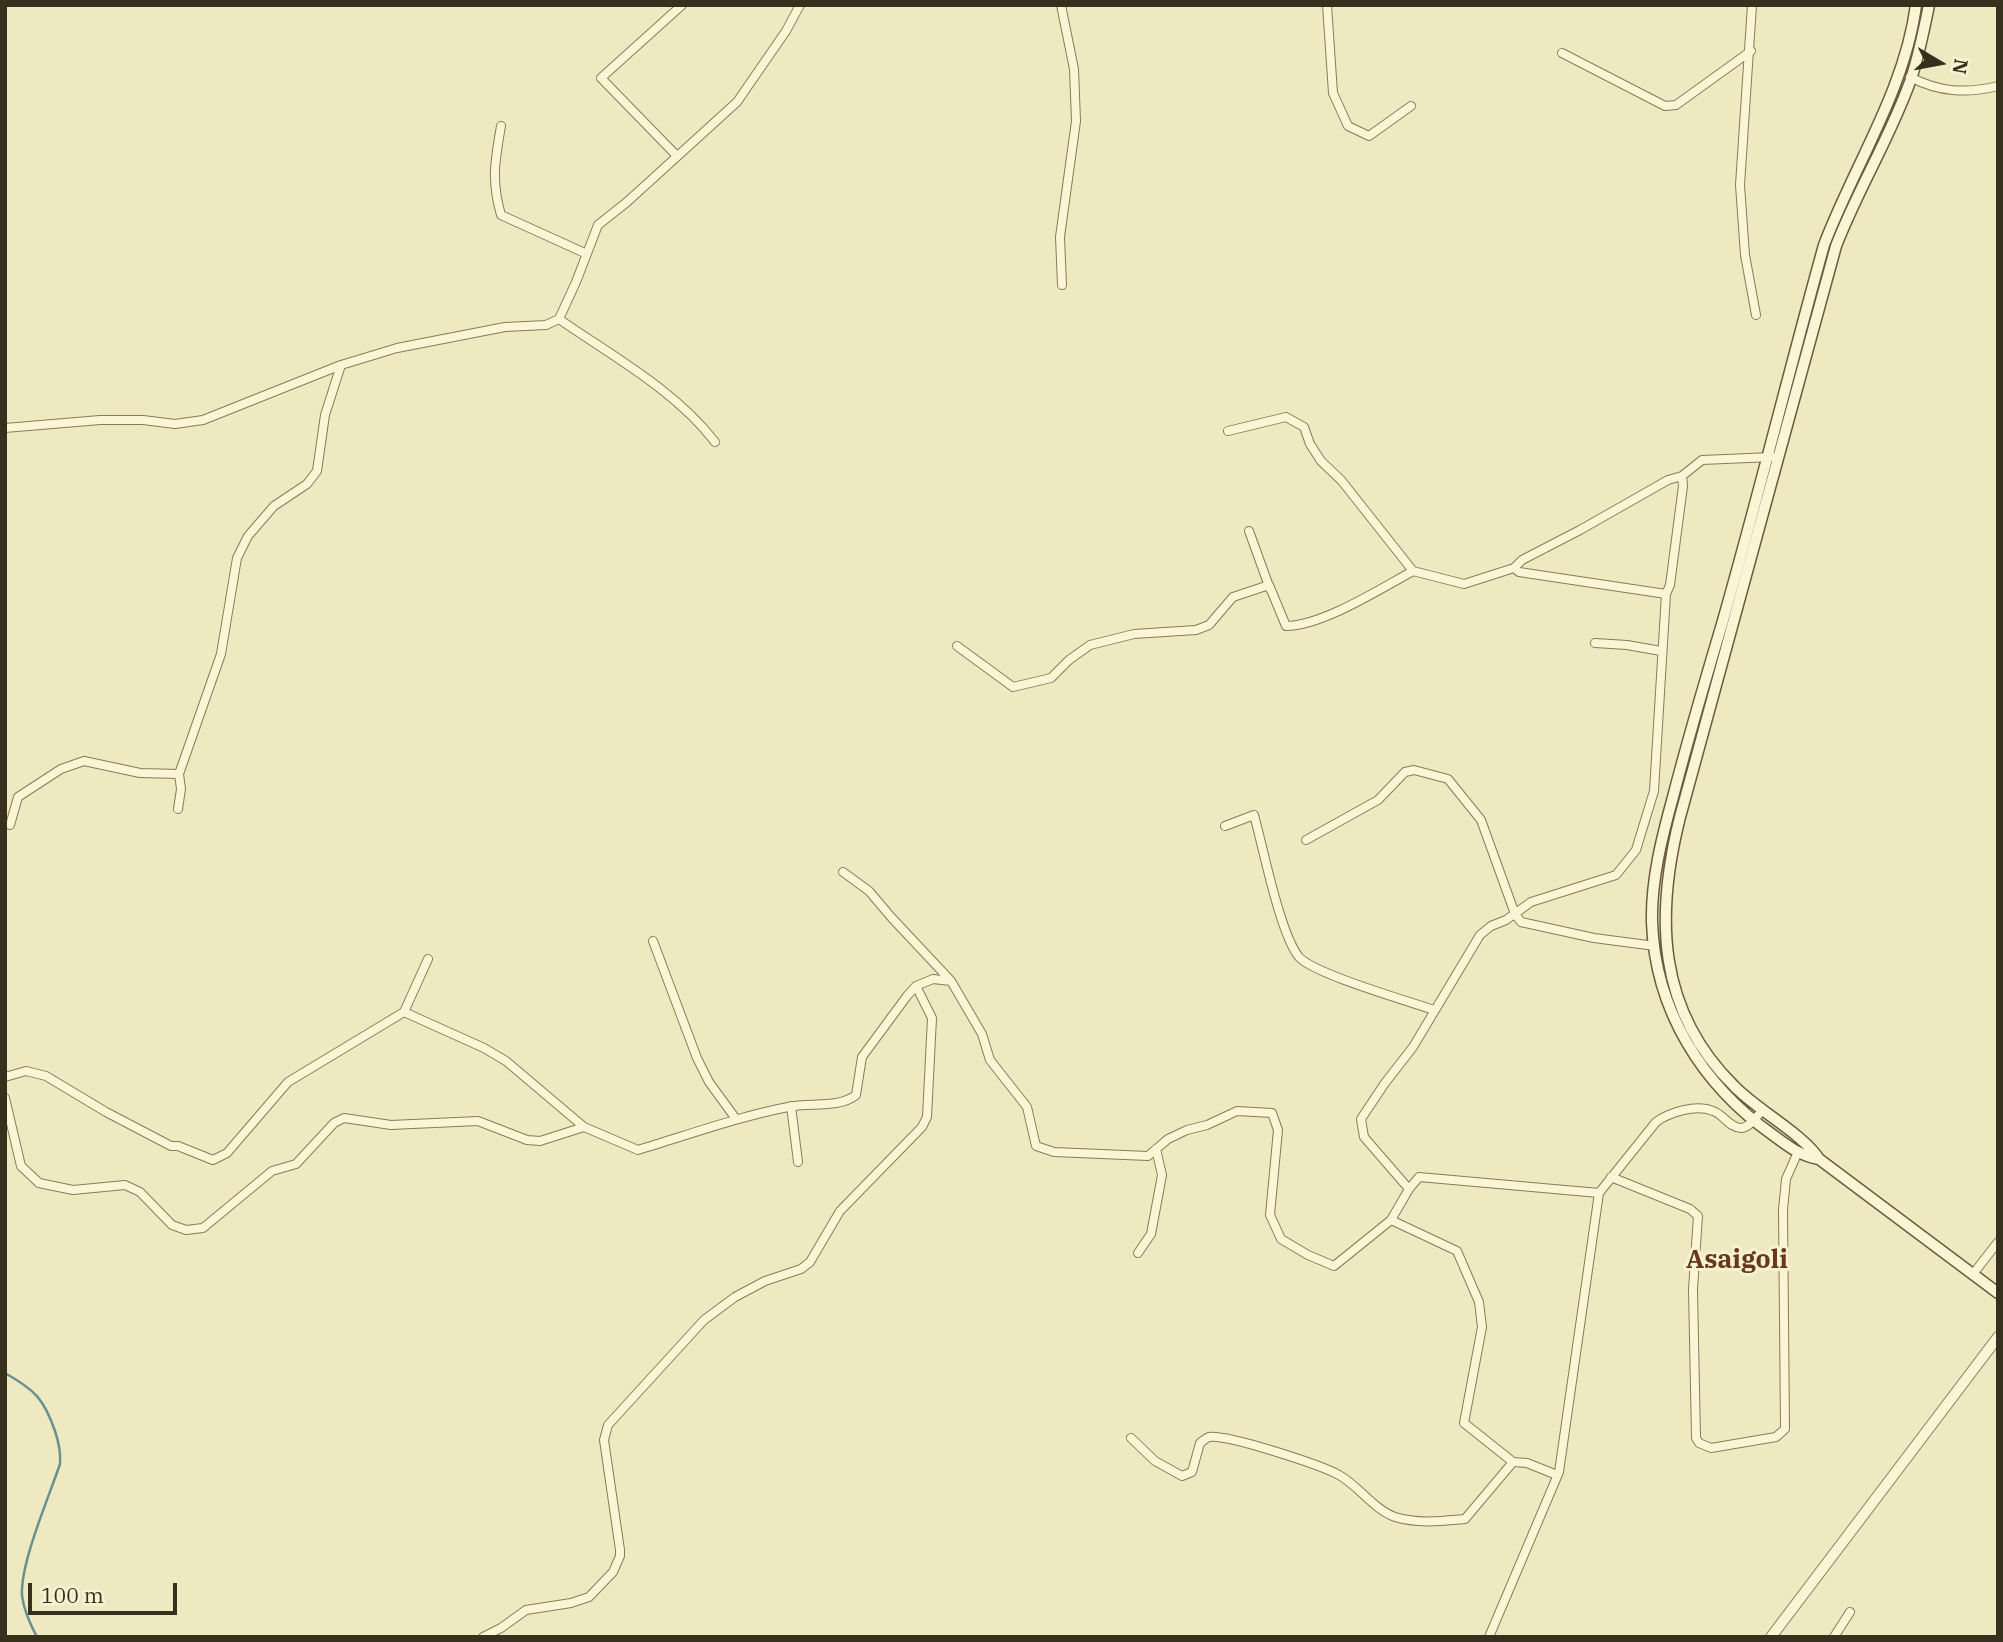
<!DOCTYPE html>
<style>
body{margin:0}
#map{position:relative;width:2003px;height:1642px;overflow:hidden;background:#efe9c2;font-family:"IBM Plex Serif",serif}
canvas{display:block}
.frame{position:absolute;inset:0;border:7px solid #382f1d;pointer-events:none}
.north{position:absolute;left:1905px;top:28px;width:70px;height:70px;-webkit-text-stroke:5px #f6f2d2;paint-order:stroke;rotate:100deg;font-size:19px;font-weight:700;line-height:28px;text-align:center;color:#382f1d}
.north::after{content:'';display:block;margin:auto;width:24px;height:32px;background:#382f1d;clip-path:polygon(50% 0,100% 100%,50% 72%,0 100%)}
.scale{position:absolute;left:28px;top:1583px;width:149px;height:32px;box-sizing:border-box;border:4px solid #382f1d;border-top:0;padding-left:9px;font-size:21px;line-height:24px;white-space:nowrap;color:#382f1d;-webkit-text-stroke:5px #f6f2d2;paint-order:stroke}
</style>
<div id="map">
<canvas width="2003" height="1642"></canvas>
<div class="frame"></div>
<div class="north">N</div>
<div class="scale">100 m</div>
</div>
<script>
const c = document.querySelector('canvas').getContext('2d');
c.lineJoin = 'round';
function strokePath(path, color, width, dash) { c.strokeStyle = color; c.lineWidth = width; c.lineCap = dash ? 'butt' : 'round'; c.setLineDash(dash || []); c.stroke(path); }
function label(font, color, halo, rows, align = 'center') {
  c.font = font + ' "IBM Plex Serif",serif'; c.lineWidth = 6; c.setLineDash([]); c.textBaseline = 'middle'; c.strokeStyle = halo; c.fillStyle = color; for (const [text, x, y, turn = 0] of rows) {
    c.save(); c.translate(x, y); c.rotate((+turn || 0) * Math.PI / 180); c.textAlign = isNaN(turn) ? turn : align; if (halo) c.strokeText(text, 0, 0); c.fillText(text, 0, 0); c.restore();
  }
}
const stream = new Path2D(`
 M5,1373C35,1390 44,1399 55,1431C59,1443 61,1452 60,1464C49,1497 20,1563 22,1596C24,1611 30,1624 37,1637`);
const minor = new Path2D(`
 M1061,5L1074,69L1076,121L1060,237L1062,285
 M1327,5L1333,93L1348,126L1369,136L1411,106
 M1752,5L1740,185L1745,255L1756,315
 M1562,53L1665,106L1676,105L1751,51
 M1910,77C1939,92 1966,94 1998,86
 M501,126C495,161 491,180 501,215L587,254
 M677,156L601,78L682,5
 M559,319C612,356 675,390 715,442
 M5,428L100,420H143L175,424L203,420L341,365L397,348L505,327L546,325L559,319L576,282L598,225L627,202L737,102L786,31L800,5
 M1228,431L1286,417L1304,427L1310,444L1321,461L1341,480L1413,571L1464,584L1514,568L1522,560L1580,530L1668,480L1682,476L1702,460L1772,457
 M1249,531L1270,589
 M1514,568L1519,572L1666,594
 M1595,643L1627,645L1661,651
 M957,646L1013,687L1051,678L1069,660L1090,645L1134,634L1196,630L1209,625L1233,597L1269,585L1286,626C1322,626 1380,589 1413,571
 M178,809L181,789L179,774L221,654L237,558L248,536L274,506L307,484L317,471L325,415L341,365
 M10,825L18,797L61,769L84,761L140,773L179,774
 M1225,826L1254,815C1263,847 1280,934 1299,957C1314,974 1408,1001 1434,1010
 M1306,840L1378,800L1405,772L1414,770L1448,779L1481,820L1515,914L1521,922L1594,938L1655,946
 M843,872L869,891L891,917L951,981
 M653,941L697,1058L709,1082L736,1119
 M404,1012L484,1048L506,1061L584,1127
 M5,1077L26,1071L46,1076L106,1112L171,1146H178L213,1160L227,1153L288,1082L404,1012L428,959
 M5,1098L21,1166L39,1183L73,1190L125,1185L140,1192L172,1225L186,1230L203,1228L272,1171L296,1164L334,1123L344,1118L391,1125L478,1121L527,1140L540,1141L584,1127L638,1150C688,1135 737,1117 788,1107C810,1102 838,1109 856,1095L862,1057L907,996L916,986L933,979L951,981L982,1034L990,1060L1027,1107L1036,1146L1054,1152L1148,1156L1168,1139L1187,1130L1207,1125L1237,1111L1272,1113L1278,1130L1270,1215L1281,1239L1308,1255L1334,1266L1391,1220L1409,1189L1419,1177L1599,1193
 M791,1106L798,1162
 M1611,1177L1690,1209L1698,1216L1693,1289L1696,1438L1699,1443L1711,1448L1776,1437L1785,1429L1783,1210L1786,1179L1798,1152
 M1409,1189L1364,1137L1361,1119L1385,1083L1413,1047L1480,935L1491,926L1506,920L1531,902L1616,875L1636,850L1654,791L1666,594L1670,585L1683,486L1682,476
 M1391,1220L1457,1251L1479,1302L1482,1327L1464,1423L1513,1462
 M1138,1253L1151,1234L1160,1186L1162,1175L1156,1149
 M1973,1274L1998,1242
 M1131,1438L1155,1461L1182,1476L1192,1472L1200,1443C1203,1441 1206,1438 1209,1437C1227,1434 1321,1465 1339,1475C1359,1486 1373,1509 1395,1517C1418,1524 1442,1521 1465,1519L1513,1462L1527,1463L1557,1475
 M483,1637L501,1628L526,1610L571,1603L589,1597L613,1572L620,1556V1550L604,1440L608,1425L704,1320L735,1297L765,1281L801,1269L810,1262L840,1211L922,1127L927,1117L932,1018L916,986
 M1489,1637L1559,1472L1599,1193L1656,1122C1670,1112 1696,1104 1713,1111C1723,1114 1730,1128 1741,1128C1749,1128 1756,1117 1762,1111
 M1834,1637L1850,1612`);
const tertiary = new Path2D(`
 M1771,1637L1998,1337`);
const secondary = new Path2D(`
 M1929,5C1924,30 1919,55 1911,79C1891,136 1858,189 1836,246L1680,817C1655,916 1657,1010 1734,1086C1757,1110 1803,1134 1819,1159L1998,1293
 M1819,1159C1800,1156 1788,1146 1773,1135C1702,1085 1655,1010 1652,922C1651,880 1662,837 1673,797C1688,739 1705,681 1722,624C1758,498 1789,371 1824,245C1854,166 1905,90 1916,5`);
const quarterNames = [
 ["Asaigoli",1737,1260]
];
strokePath(stream, '#6b908d', 2.5);
strokePath(minor, '#897b59', 10);
strokePath(tertiary, '#897b59', 12);
strokePath(secondary, '#6b5c3c', 13);
strokePath(minor, '#f9f5d5', 8);
strokePath(tertiary, '#f9f5d5', 10);
strokePath(secondary, '#f9f5d5', 10);
label('bold 26px', '#66381c', '#f6f2d2', quarterNames);
</script>
